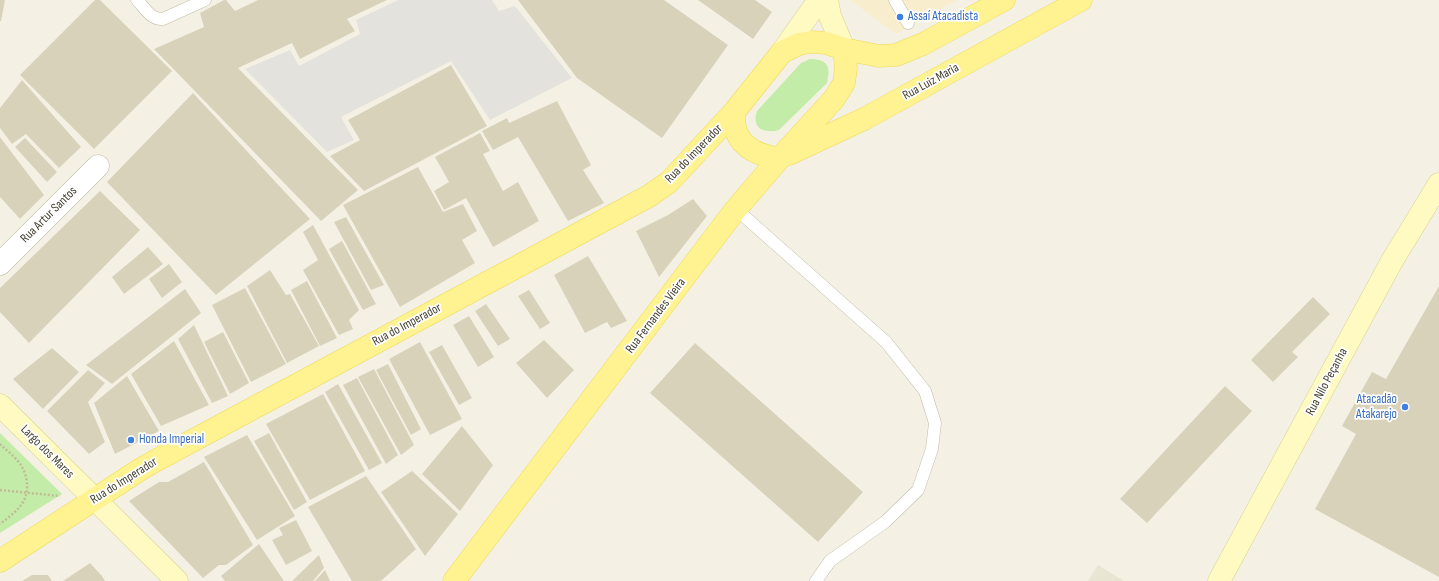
<!DOCTYPE html>
<meta charset="utf-8">
<style>
body{margin:0}
canvas{display:block;background:#f4f1e4}
</style>
<canvas width="1439" height="581"></canvas>
<script>
const c = document.querySelector('canvas').getContext('2d');
c.lineJoin = 'round';
function paint(path, color) { c.fillStyle = color; c.fill(path, 'evenodd'); }
function strokePath(path, color, width, dash) { c.strokeStyle = color; c.lineWidth = width; c.lineCap = dash ? 'butt' : 'round'; c.setLineDash(dash || []); c.stroke(path); }
function label(font, color, halo, rows, align = 'center') {
  c.font = font + ' "Sofia Sans Condensed",sans-serif'; c.lineWidth = 3.5; c.setLineDash([]); c.textBaseline = 'middle'; c.strokeStyle = halo; c.fillStyle = color; for (const [text, x, y, turn = 0] of rows) {
    c.save(); c.translate(x, y); c.rotate((+turn || 0) * Math.PI / 180); c.textAlign = isNaN(turn) ? turn : align; if (halo) c.strokeText(text, 0, 0); c.fillText(text, 0, 0); c.restore();
  }
}
const residential = new Path2D(`
 M1098,565L1124,581H1088Z`);
const commercial = new Path2D(`
 M850,0H957L896,34Z`);
const green = new Path2D(`
 M810,59C828,59 831,67 827,83L779,130C764,134 751,128 757,111L801,63Z
 M0,433L62,494L0,533Z`);
const parking = new Path2D(`
 M398,0H492L499,11L515,6L572,78L490,120L451,61L341,117L354,140L327,152L245,69L290,50L299,66L360,34L356,20Z`);
const building = new Path2D(`
 M0,0H5L1,21H0Z
 M95,0H100L172,71L94,149L20,75Z
 M224,0H226L235,11L258,0H387L347,19L355,31L300,59L292,43L238,68L358,190L321,221L154,49L204,27L200,13Z
 M518,0H664L728,45L662,138L577,78Z
 M698,0H755L772,12L753,39Z
 M451,65L487,126L364,191L330,156L360,140L348,120Z
 M22,80L81,147L59,168L26,134L12,144L0,128V108Z
 M193,93L310,219L216,295L107,182Z
 M557,101L591,165L583,170L604,203L568,221L518,137L493,150L482,131L507,118L509,123Z
 M480,133L490,151L483,154L503,191L518,182L539,221L493,247L466,198L444,210L434,191L449,182L435,157Z
 M0,137L44,195L20,219L0,197Z
 M25,138L57,172L47,182L15,147Z
 M418,167L443,212L463,204L477,231L462,240L475,263L400,307L343,205Z
 M100,191L140,230L29,343L0,312V288Z
 M693,199L707,216L659,277L636,231L668,215Z
 M346,217L384,285L371,290L334,222Z
 M313,225L359,310L349,320L353,329L339,335L303,270L318,260L303,232Z
 M342,241L376,304L363,310L329,249Z
 M148,247L163,264L124,294L112,277Z
 M588,256L627,321L611,328L607,322L585,333L554,275Z
 M169,264L182,282L162,298L149,279Z
 M270,270L286,295L290,294L319,346L287,363L247,286Z
 M307,281L337,338L320,346L291,290Z
 M1439,286V577L1315,509L1356,434L1342,426L1372,372L1386,379Z
 M245,288L286,364L251,382L212,305Z
 M185,289L201,313L112,384L86,365Z
 M529,290L550,323L540,329L518,296Z
 M1313,297L1330,314L1292,352L1298,357L1273,382L1251,360Z
 M486,304L510,339L498,346L475,311Z
 M469,316L494,357L478,367L453,325Z
 M194,325L228,396L212,403L178,339Z
 M223,332L249,383L230,394L204,342Z
 M544,340L574,370L547,398L516,363Z
 M174,341L209,405L161,426L131,374Z
 M420,342L462,419L430,435L389,359Z
 M695,343L863,492L818,542L650,393Z
 M442,345L472,398L459,405L429,352Z
 M52,348L79,372L43,409L13,379Z
 M388,364L421,429L411,435L376,370Z
 M374,369L414,445L401,455L358,377Z
 M88,370L105,383L88,402L105,442L89,454L47,411Z
 M127,376L159,431L115,454L94,403Z
 M357,378L398,455L386,464L343,385Z
 M338,384L382,463L369,470L325,392Z
 M1225,386L1252,411L1147,523L1120,499Z
 M323,394L365,471L310,500L266,424Z
 M462,426L493,465L460,511L422,474Z
 M269,433L307,502L294,510L254,441Z
 M247,435L295,516L257,540L204,457Z
 M204,462L253,545L226,565H219L203,578L129,501L159,482H168Z
 M412,471L458,514L425,556L381,492Z
 M366,476L416,549L381,581H352L308,507Z
 M296,520L312,551L286,565L272,540L283,535L279,528Z
 M259,544L284,581H225L221,576Z
 M319,555L324,568L313,581H292Z
 M90,563L102,576L105,581H63Z
 M325,570L330,581H315Z
 M32,575H48L52,581H22Z`);
const path = new Path2D(`
 M0,444C7,451 17,458 22,467C25,472 27,479 27,485C28,504 14,513 0,524
 M0,490L60,496`);
const lane = new Path2D(`
 M137,0C145,8 151,20 163,19L205,0
 M895,0L908,23
 M736,209L886,342L925,391L935,423L932,449L918,490L885,522L830,561L816,581`);
const street = new Path2D(`
 M0,264L98,166`);
const secondary = new Path2D(`
 M827,0L830,16L844,49
 M782,52L819,0
 M0,405L177,581
 M1219,581L1392,261L1439,184`);
const primary = new Path2D(`
 M734,112C734,118 734,125 736,131C743,150 761,155 779,159
 M789,154L864,119L1081,0
 M0,561L141,469L164,456L649,196L669,182L734,112L782,52L799,44L812,42L826,43L844,49L879,56L896,55L923,44L1004,0
 M454,581L736,209L779,159L834,99L844,83L846,68L844,49`);
const markers = [
 [900,17,4,"#3f7fe0"],
 [1405,407,4,"#3f7fe0"],
 [131,440,4,"#3f7fe0"]
];
const shopNames = [
 ["Assaí Atacadista",908,17],
 ["Atacadão",1397,400,"right"],
 ["Atakarejo",1397,415,"right"],
 ["Honda Imperial",139,440]
];
const streetNames = [
 ["Rua Luiz Maria",931,82,-29],
 ["Rua do Imperador",694,154,-46],
 ["Rua Artur Santos",49,215,-45],
 ["Rua Fernandes Vieira",656,316,-53],
 ["Rua do Imperador",407,325,-28],
 ["Rua Nilo Peçanha",1327,382,-62],
 ["Largo dos Mares",47,452,45],
 ["Rua do Imperador",124,481,-32]
];
paint(residential, '#e8e5d2');
paint(commercial, '#f8edcd');
paint(green, '#c3eca9');
paint(parking, '#e4e2dd');
paint(building, '#d9d2bb');
strokePath(lane, '#c0bba6', 13);
strokePath(street, '#c0bba6', 23);
strokePath(secondary, '#d7d190', 23);
strokePath(primary, '#edd958', 23);
strokePath(path, '#c3ba96', 2.5, [2, 2]);
strokePath(lane, '#fff', 12);
strokePath(street, '#fff', 22);
strokePath(secondary, '#fffac2', 22);
strokePath(primary, '#fff291', 22);
for (const [x, y, r, color] of markers) { const dot = new Path2D(); dot.arc(x, y, r, 0, 2 * Math.PI); c.fillStyle = color; c.fill(dot); strokePath(dot, '#fff', 1.5); }
label('13px', '#366cbe', '#fff', shopNames, 'left');
label('13px', '#464233', '#fff', streetNames);
</script>
